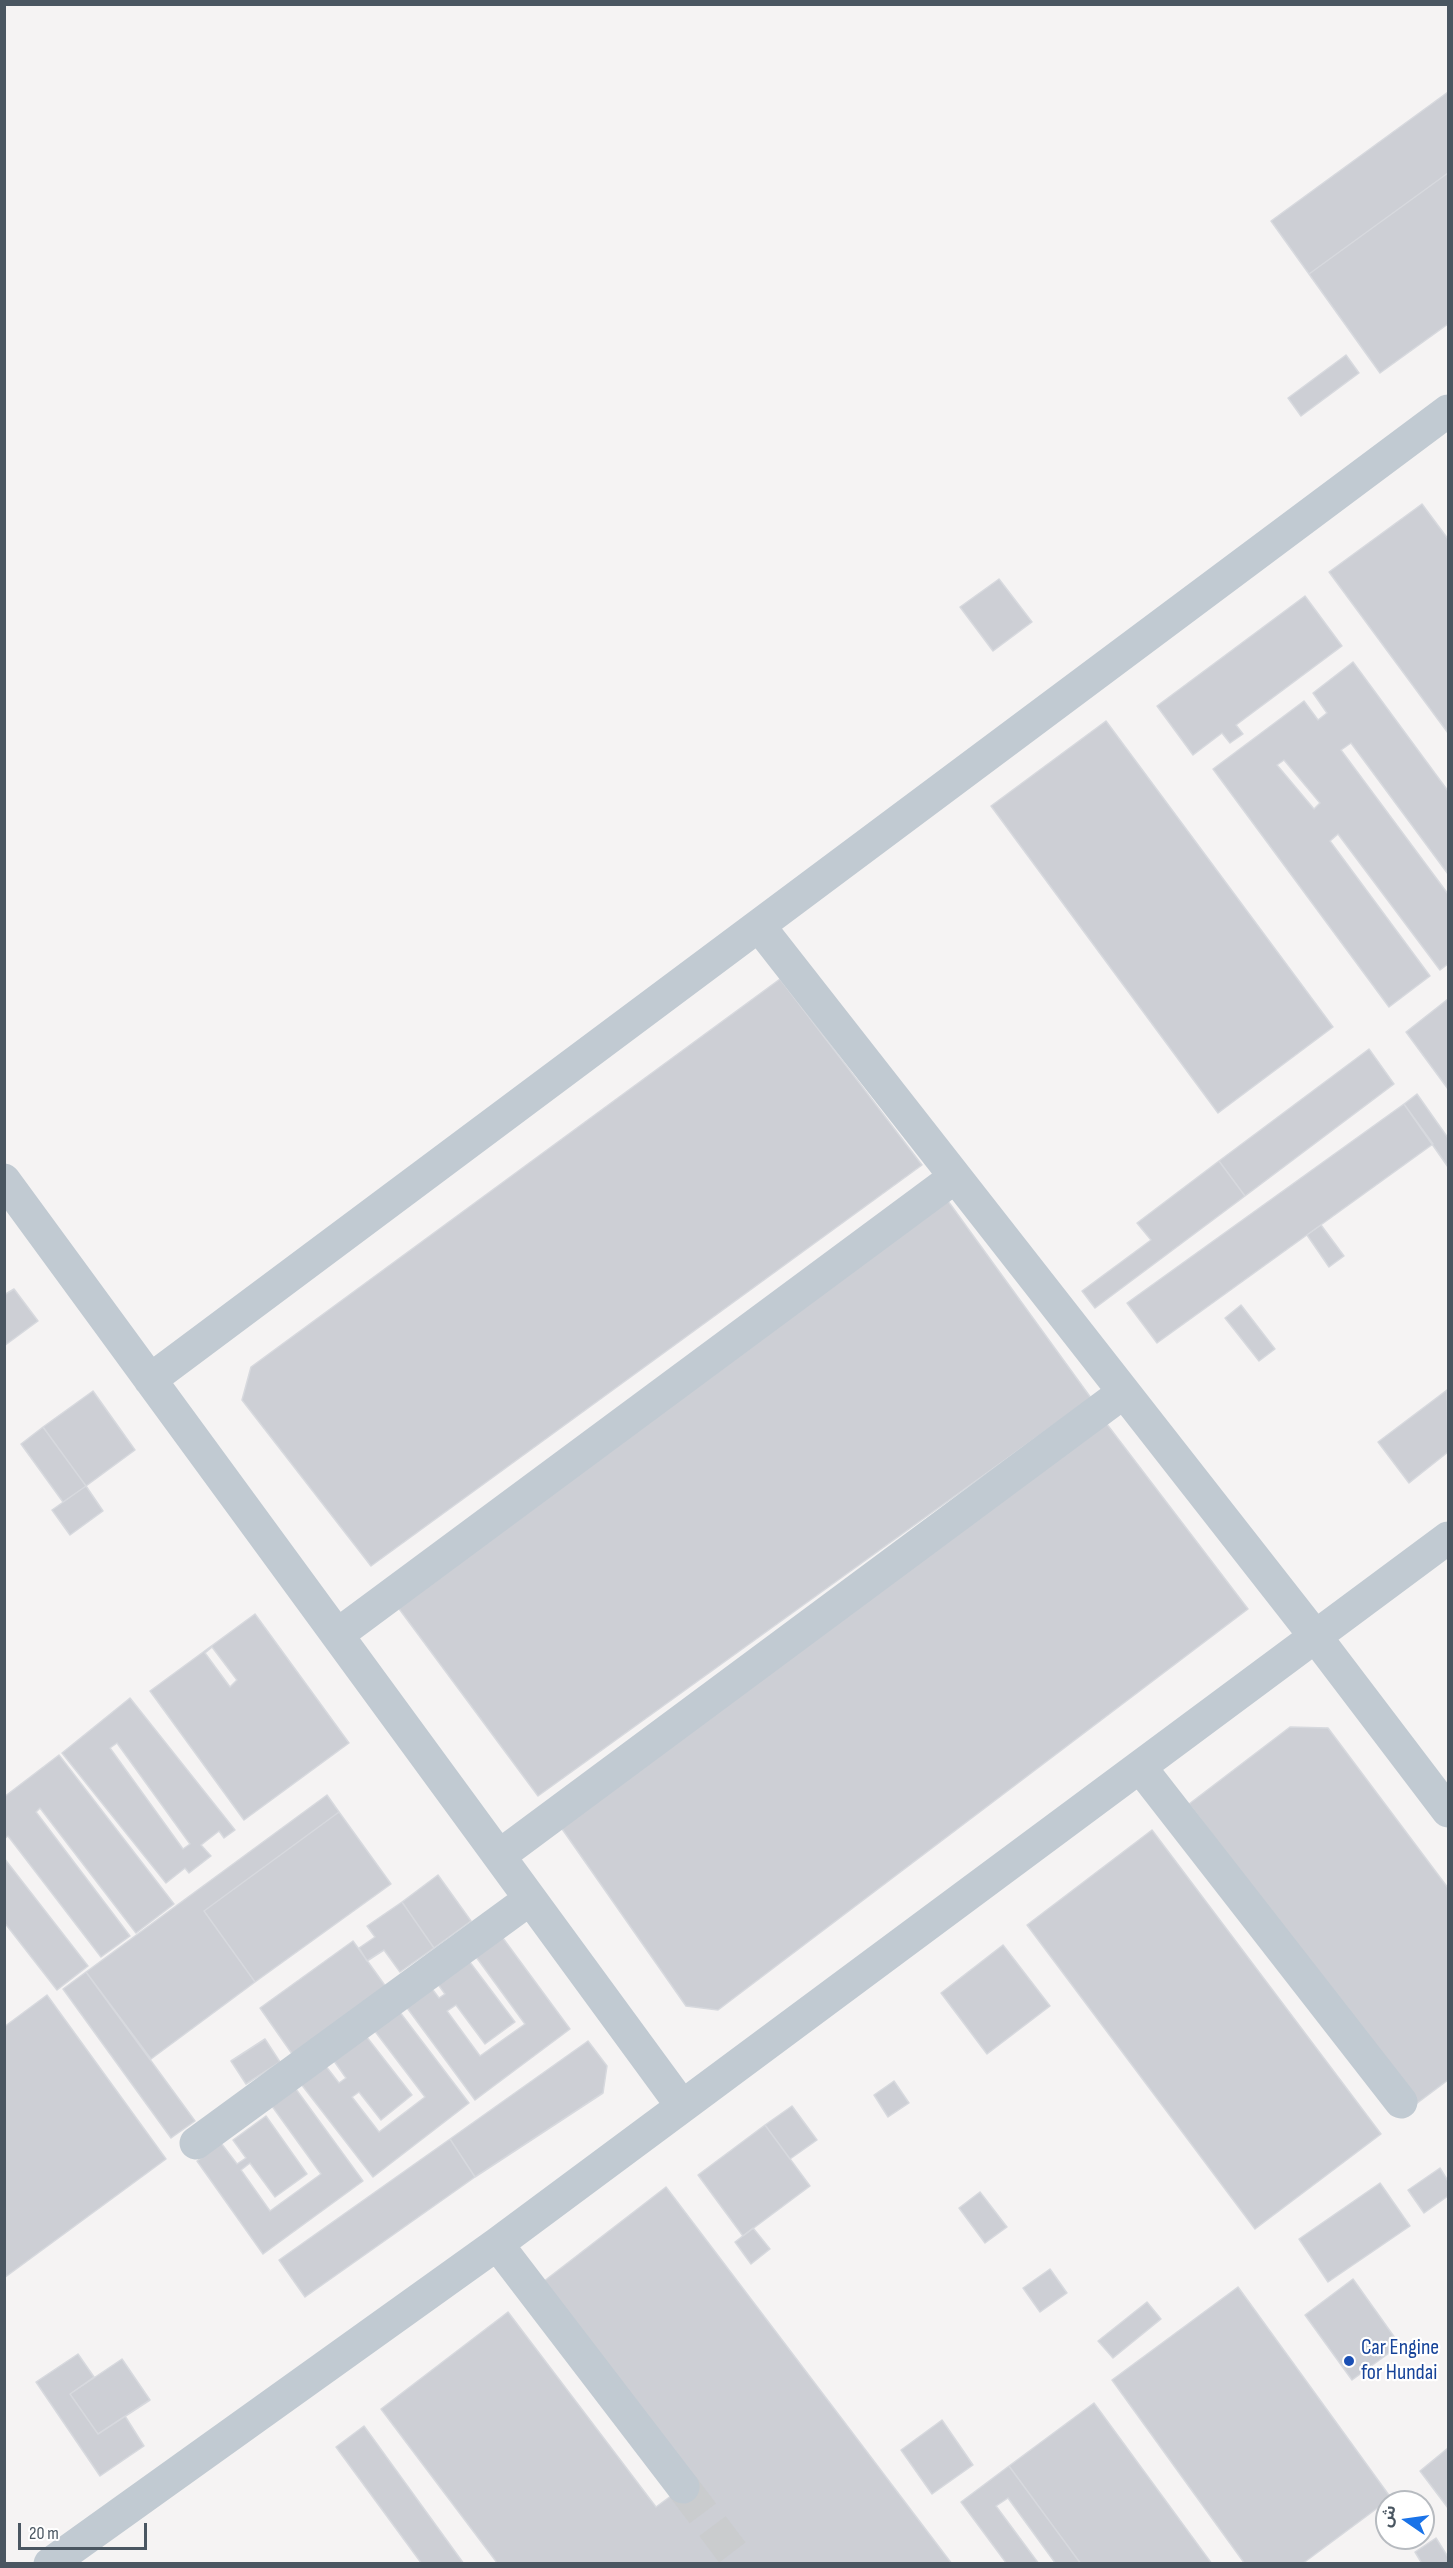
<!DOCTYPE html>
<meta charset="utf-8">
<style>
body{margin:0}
#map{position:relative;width:1453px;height:2568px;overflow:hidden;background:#f5f3f3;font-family:"Sofia Sans Condensed","Noto Sans Arabic",sans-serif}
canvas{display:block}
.frame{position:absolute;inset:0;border:6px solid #4a5661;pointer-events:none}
.north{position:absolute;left:1375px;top:2490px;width:60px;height:60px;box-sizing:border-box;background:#fff;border:2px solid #b7bbc0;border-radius:50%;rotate:283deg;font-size:16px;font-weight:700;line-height:24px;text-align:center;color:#4a5661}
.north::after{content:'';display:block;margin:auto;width:21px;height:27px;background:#1a73e8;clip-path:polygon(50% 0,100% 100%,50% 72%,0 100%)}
.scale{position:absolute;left:18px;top:2523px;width:129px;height:27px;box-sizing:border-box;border:3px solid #4a5661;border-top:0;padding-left:8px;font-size:18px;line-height:21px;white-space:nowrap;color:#4a5661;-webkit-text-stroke:4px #fff;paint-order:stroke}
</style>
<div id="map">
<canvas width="1453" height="2568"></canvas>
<div class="frame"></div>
<div class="north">ش</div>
<div class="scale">20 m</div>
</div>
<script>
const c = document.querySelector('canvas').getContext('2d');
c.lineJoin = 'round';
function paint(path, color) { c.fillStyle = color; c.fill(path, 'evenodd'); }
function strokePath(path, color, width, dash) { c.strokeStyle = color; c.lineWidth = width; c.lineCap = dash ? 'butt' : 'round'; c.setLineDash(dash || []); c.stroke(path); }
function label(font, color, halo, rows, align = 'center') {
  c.font = font + ' "Sofia Sans Condensed",sans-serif'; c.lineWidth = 4.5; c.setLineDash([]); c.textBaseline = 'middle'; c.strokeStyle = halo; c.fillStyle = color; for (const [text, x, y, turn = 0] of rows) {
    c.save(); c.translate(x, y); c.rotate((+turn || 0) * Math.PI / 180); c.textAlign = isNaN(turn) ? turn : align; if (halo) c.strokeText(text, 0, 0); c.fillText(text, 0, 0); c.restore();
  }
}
const building = new Path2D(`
 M1448,92V173L1309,274L1271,221Z
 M1448,173V324L1380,373L1309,274Z
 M1346,355L1359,373L1301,416L1288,398Z
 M1422,504L1448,539V733L1329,572Z
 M999,579L1032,622L993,651L960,607Z
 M1305,596L1342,646L1236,725L1243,734L1230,743L1222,733L1193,755L1157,706Z
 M1353,662L1448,791V874L1351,743L1341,750L1448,894V964L1440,970L1338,834L1330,841L1430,976L1389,1007L1213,769L1304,701L1318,720L1327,713L1313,693ZM1284,760L1320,803L1314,809L1277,765Z
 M1106,721L1333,1027L1218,1113L991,806Z
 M780,979L922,1165L371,1566L242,1400L251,1367Z
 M1448,999V1089L1406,1032Z
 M1369,1049L1394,1084L1245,1196L1219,1161Z
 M1417,1094L1448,1138V1167L1404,1104Z
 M1404,1104L1433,1144L1157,1343L1127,1303Z
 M1219,1161L1245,1196L1095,1308L1082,1291L1151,1240L1137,1223Z
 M948,1201L1091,1398L538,1796L397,1606Z
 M1321,1225L1344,1256L1329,1267L1307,1235Z
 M14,1289L38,1321L4,1346V1295Z
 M1241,1305L1275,1349L1259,1361L1225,1318Z
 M1447,1390L1448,1452L1409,1483L1378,1442Z
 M93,1391L135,1450L86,1486L43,1427Z
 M1106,1423L1248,1609L718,2010L686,2006L560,1826Z
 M43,1427L86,1486L63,1502L21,1444Z
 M86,1486L103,1511L70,1535L52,1510Z
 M255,1614L349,1743L244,1820L150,1691ZM212,1647L237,1680L230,1687L205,1653Z
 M130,1698L235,1830L224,1838L219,1831L201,1845L211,1856L189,1873L185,1868L166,1883L62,1753ZM117,1743L190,1844L183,1849L110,1748Z
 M1290,1727L1328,1728L1448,1888V2080L1416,2104L1189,1804Z
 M59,1755L174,1904L136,1933L40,1808L36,1812L130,1936L101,1957L8,1836L4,1839V1797Z
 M327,1795L339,1812L204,1911L255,1982L151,2059L86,1972Z
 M339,1812L391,1884L255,1982L204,1911Z
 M1152,1830L1381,2134L1255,2229L1027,1925Z
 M4,1858L88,1966L57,1990L4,1922Z
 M438,1875L471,1921L434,1948L402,1902Z
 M402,1902L434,1948L400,1972L384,1950L367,1961L359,1948L375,1937L367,1926Z
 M497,1930L570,2029L475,2100L402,2001L427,1982L439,1998L445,1994L432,1976L463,1953L515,2022L485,2044L456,2005L447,2011L480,2056L525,2024L471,1950Z
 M353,1941L389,1991L295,2058L260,2008Z
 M1003,1945L1050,2006L987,2054L941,1993Z
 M86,1972L195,2121L171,2138L63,1989Z
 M47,1995L166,2159L4,2278V2027Z
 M399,2011L469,2103L373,2177L301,2084L325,2065L339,2083L346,2078L334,2061L366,2036L412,2095L381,2120L359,2092L352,2097L379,2132L425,2097L374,2030Z
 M265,2039L280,2062L246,2084L231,2061Z
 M588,2041L607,2066L603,2093L475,2177L450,2139Z
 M894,2081L909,2103L888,2117L874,2095Z
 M293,2085L363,2181L263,2254L197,2161L221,2143L237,2164L246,2158L233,2140L266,2116L307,2174L275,2197L250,2163L241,2170L270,2211L321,2174L269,2102Z
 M792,2106L817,2140L790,2159L765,2125Z
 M765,2125L810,2186L743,2236L698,2175Z
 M450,2139L475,2177L305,2297L279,2260Z
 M1440,2168L1448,2181V2196L1424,2213L1408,2190Z
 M1380,2183L1410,2226L1328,2282L1299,2239Z
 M666,2187L952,2564H498L381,2409L508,2312L656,2507L683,2487L539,2285Z
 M980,2192L1007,2227L985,2243L959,2208Z
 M753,2228L770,2249L751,2264L735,2242Z
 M1050,2269L1067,2293L1040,2312L1023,2288Z
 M1353,2279L1400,2345L1352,2380L1305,2315Z
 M1238,2287L1391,2498L1302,2564H1245L1112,2380Z
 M1147,2302L1161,2319L1113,2358L1098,2341Z
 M78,2354L94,2377L70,2394L98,2434L125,2416L144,2446L100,2476L36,2382Z
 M122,2359L150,2400L98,2434L70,2394Z
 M1094,2403L1212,2564H1081L1009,2466Z
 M942,2420L973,2465L932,2494L901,2450Z
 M364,2426L464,2564H422L336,2447Z
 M1448,2448V2508L1420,2471Z
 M1009,2466L1081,2564H1056L1008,2498L996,2506L1039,2564H1007L961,2502Z
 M1436,2538L1448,2557V2564H1419L1421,2562L1415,2552Z`);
const minorTunnel = new Path2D(`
 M683,2487L741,2564`);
const minor = new Path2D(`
 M759,926L1315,1636L1448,1811
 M4,1180L682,2106
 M150,1380L1448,411
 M337,1635L955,1177
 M1140,1767L1401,2102
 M499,1856L1124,1392
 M196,2143L530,1899
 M497,2244L683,2487
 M50,2564L497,2244L1448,1538`);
const markers = [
 [1349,2361,6,"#1a4fb4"]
];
const transitNames = [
 ["Car Engine",1361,2348],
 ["for Hundai",1361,2373]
];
paint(building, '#cdcfd5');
strokePath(building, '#d7d9de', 1.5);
strokePath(minorTunnel, '#caccce', 33, [33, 16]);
strokePath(minor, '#c1cad2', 33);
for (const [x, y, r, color] of markers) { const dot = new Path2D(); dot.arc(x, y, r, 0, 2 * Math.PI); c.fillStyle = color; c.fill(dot); strokePath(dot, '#fff', 2); }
label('22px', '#164399', '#fff', transitNames, 'left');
</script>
